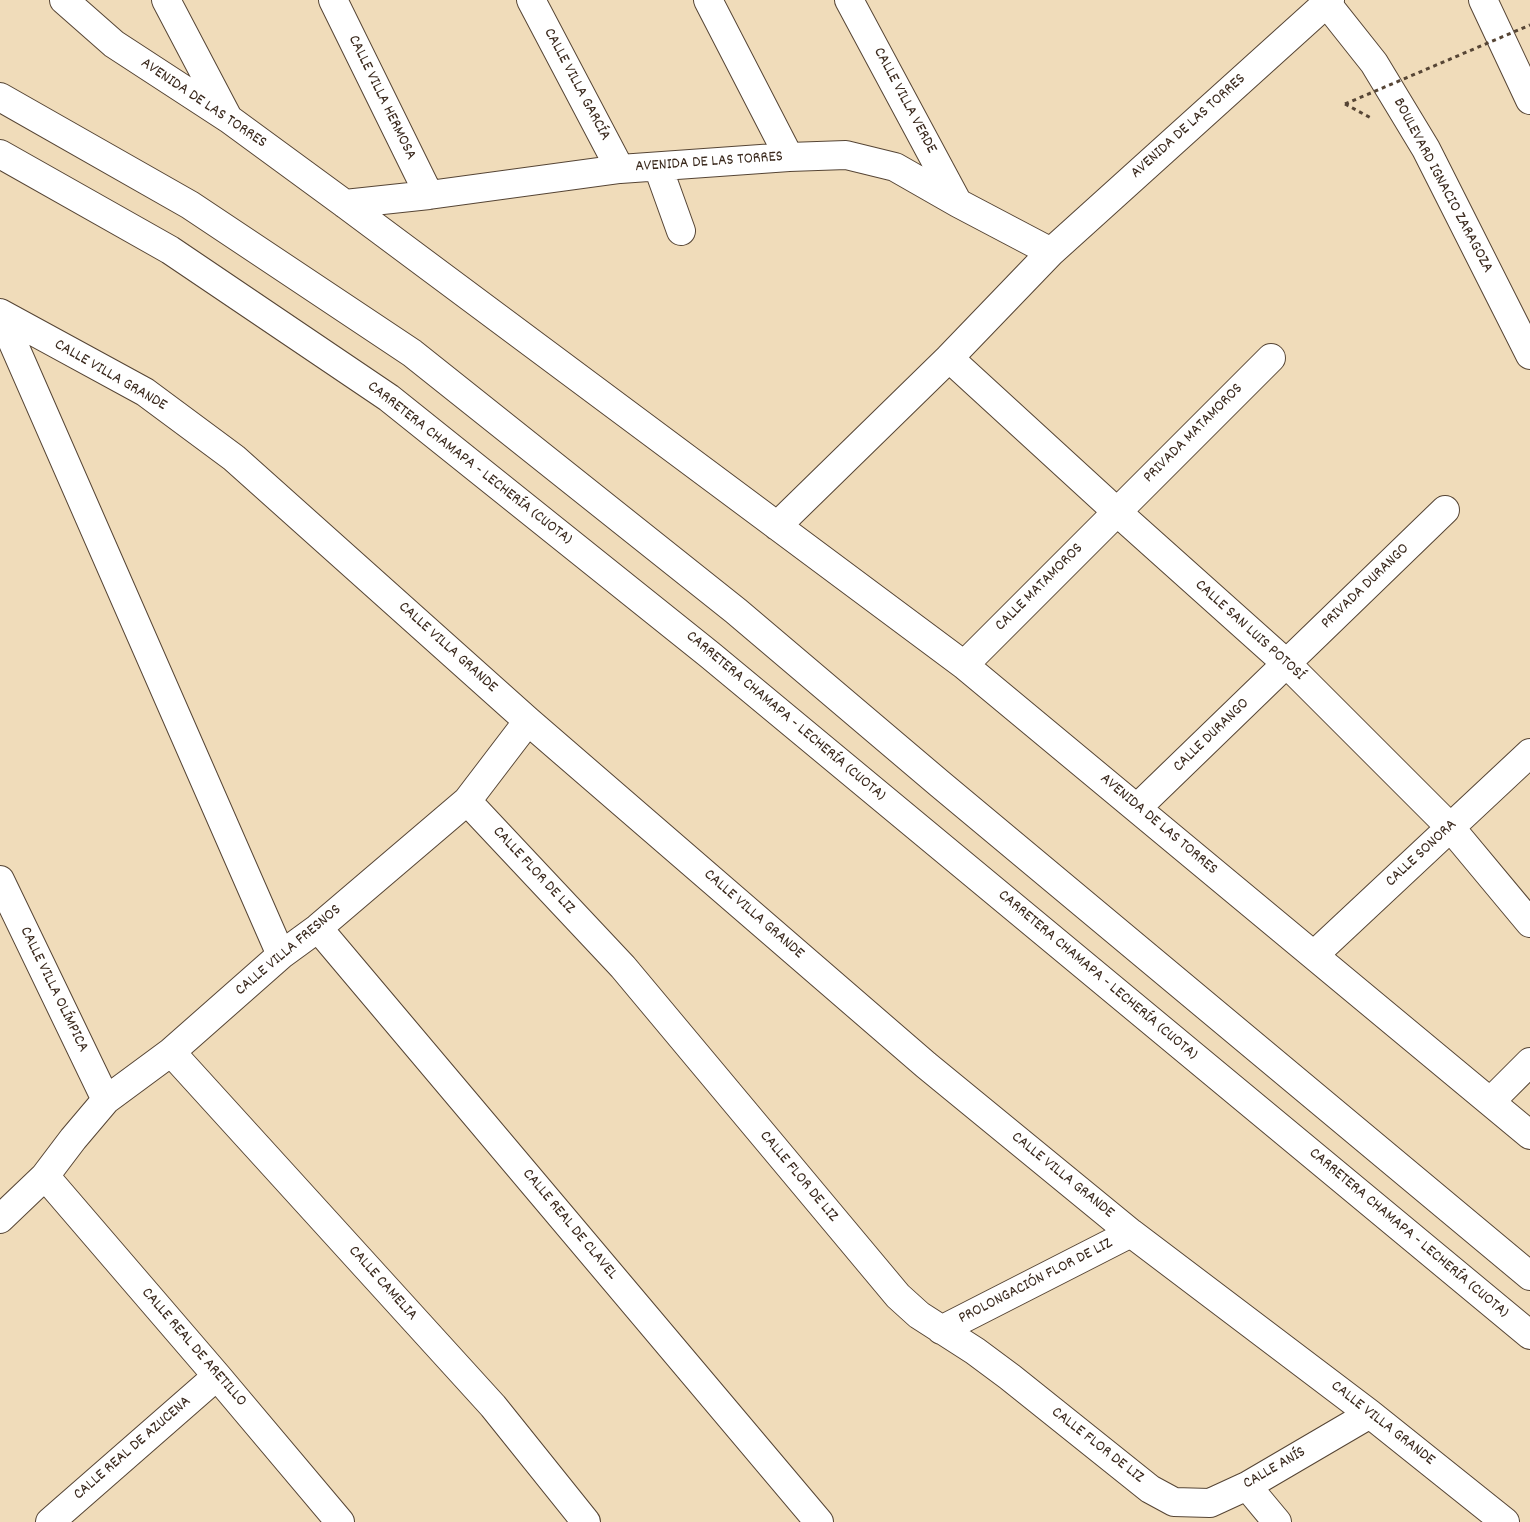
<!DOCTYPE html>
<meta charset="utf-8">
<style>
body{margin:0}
canvas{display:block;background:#f0dcba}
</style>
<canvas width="1530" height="1522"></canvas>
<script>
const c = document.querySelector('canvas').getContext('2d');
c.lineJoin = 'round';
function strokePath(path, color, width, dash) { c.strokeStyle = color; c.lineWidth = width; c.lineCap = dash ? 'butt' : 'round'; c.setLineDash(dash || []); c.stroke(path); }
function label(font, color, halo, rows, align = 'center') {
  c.font = font + ' Dekko,sans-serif'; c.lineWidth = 5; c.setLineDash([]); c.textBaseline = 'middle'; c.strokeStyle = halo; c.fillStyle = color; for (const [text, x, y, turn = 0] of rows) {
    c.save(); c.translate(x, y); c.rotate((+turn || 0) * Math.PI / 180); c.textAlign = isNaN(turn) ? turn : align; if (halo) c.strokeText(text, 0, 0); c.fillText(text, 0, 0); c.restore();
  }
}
const path = new Path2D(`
 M1345,104L1371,118`);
const minor = new Path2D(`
 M64,0L114,44L229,119L345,204L964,665L1530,1135
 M166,0L227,116
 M333,0L429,195
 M531,0L620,169
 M708,0L789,157
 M849,0L958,203
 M658,167L681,231
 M345,204L429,195L620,169L789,157L846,155L895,167L958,203L1051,252
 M0,313L145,392L234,458L528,721L926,1065L1131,1233L1370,1414L1505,1522
 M0,313L281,955
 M949,358L1116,511L1287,664L1450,827L1530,923
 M777,526L949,358L1051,252L1330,0
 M964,665L1271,358
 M467,801L623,967L898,1296L919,1315L975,1351L1010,1377L1150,1489L1174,1502L1210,1503L1247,1486L1370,1414
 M1137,808L1445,510
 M0,880L106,1100
 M318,928L819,1522
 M1314,955L1530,753
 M171,1052L493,1406L586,1522
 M1491,1101L1530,1062
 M45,1176L217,1376L340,1522
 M0,1219L45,1176L73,1139L106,1100L171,1052L281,955L318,928L467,801L528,721
 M941,1330L1131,1233
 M1247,1486L1277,1522
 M50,1522L217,1376`);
const major = new Path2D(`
 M1324,0L1374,63L1426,149L1530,355
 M1483,0L1530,100`);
const highway = new Path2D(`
 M0,97L190,205L412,353L736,611L940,784L1530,1276
 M0,154L170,250L389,398L710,655L1530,1335`);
const pathBridge = new Path2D(`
 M1345,104L1530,25`);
const streetNames = [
 ["CALLE VILLA GARCÍA",576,85,62],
 ["CALLE VILLA HERMOSA",381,98,64],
 ["CALLE VILLA VERDE",904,101,62],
 ["AVENIDA DE LAS TORRES",203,104,34],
 ["AVENIDA DE LAS TORRES",1189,127,-42],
 ["AVENIDA DE LAS TORRES",709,163,-4],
 ["BOULEVARD IGNACIO ZARAGOZA",1442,186,62],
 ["CALLE VILLA GRANDE",110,376,30],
 ["PRIVADA MATAMOROS",1194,434,-45],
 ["CARRETERA CHAMAPA - LECHERÍA (CUOTA)",469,464,38],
 ["PRIVADA DURANGO",1366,587,-44],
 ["CALLE MATAMOROS",1040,588,-45],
 ["CALLE SAN LUIS POTOSÍ",1249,631,42],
 ["CALLE VILLA GRANDE",447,648,42],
 ["CARRETERA CHAMAPA - LECHERÍA (CUOTA)",785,717,40],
 ["CALLE DURANGO",1212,736,-44],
 ["AVENIDA DE LAS TORRES",1158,825,40],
 ["CALLE SONORA",1422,854,-43],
 ["CALLE FLOR DE LIZ",533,871,47],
 ["CALLE VILLA GRANDE",753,915,41],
 ["CALLE VILLA FRESNOS",289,951,-40],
 ["CARRETERA CHAMAPA - LECHERÍA (CUOTA)",1097,976,40],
 ["CALLE VILLA OLÍMPICA",53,990,64],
 ["CALLE VILLA GRANDE",1062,1176,39],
 ["CALLE FLOR DE LIZ",798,1177,50],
 ["CALLE REAL DE CLAVEL",569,1225,50],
 ["CARRETERA CHAMAPA - LECHERÍA (CUOTA)",1408,1234,40],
 ["PROLONGACIÓN FLOR DE LIZ",1036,1282,-27],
 ["CALLE CAMELIA",382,1284,48],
 ["CALLE REAL DE ARETILLO",193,1348,49],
 ["CALLE VILLA GRANDE",1382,1424,38],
 ["CALLE FLOR DE LIZ",1097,1446,38],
 ["CALLE REAL DE AZUCENA",133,1449,-41],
 ["CALLE ANÍS",1275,1469,-30]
];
strokePath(minor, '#564535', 30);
strokePath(major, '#564535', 30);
strokePath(highway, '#564535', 30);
strokePath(path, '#564535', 3, [4, 4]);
strokePath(minor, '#fff', 28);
strokePath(major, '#fff', 28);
strokePath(highway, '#fff', 28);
strokePath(pathBridge, '#564535', 3, [4, 4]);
label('16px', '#3b2a1e', '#fff', streetNames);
</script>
